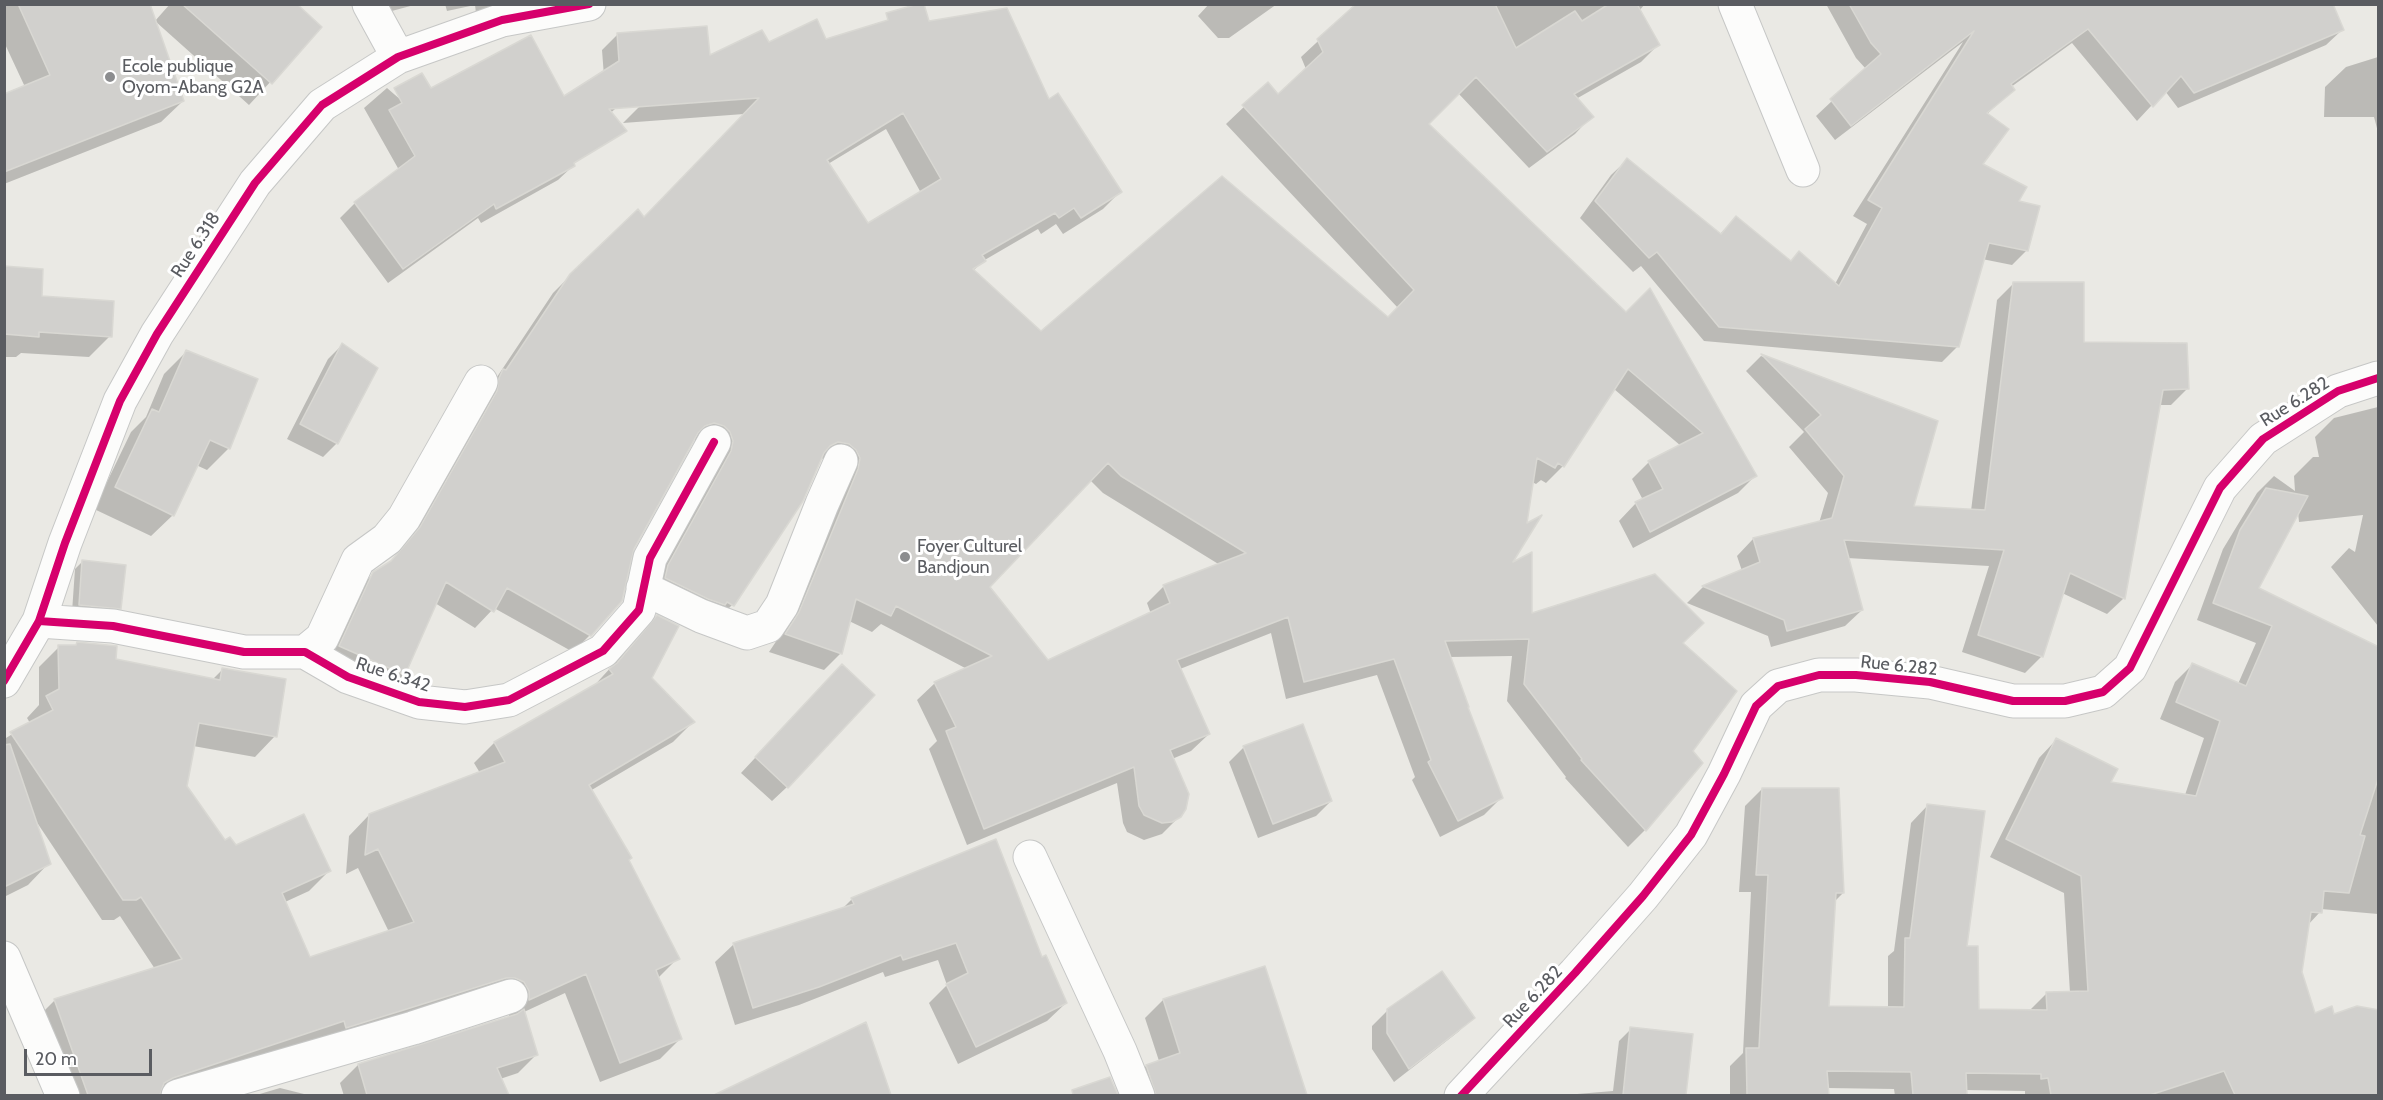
<!DOCTYPE html>
<style>
body{margin:0}
#map{position:relative;width:2383px;height:1100px;overflow:hidden;background:#eae9e4;font-family:Cabin,sans-serif}
canvas{display:block}
.frame{position:absolute;inset:0;border:6px solid #5a5c61;pointer-events:none}
.scale{position:absolute;left:24px;top:1049px;width:128px;height:27px;box-sizing:border-box;border:3px solid #5a5c61;border-top:0;padding-left:8px;font-size:18px;line-height:21px;white-space:nowrap;color:#5a5c61;-webkit-text-stroke:4px #fff;paint-order:stroke}
</style>
<div id="map">
<canvas width="2383" height="1100"></canvas>
<div class="frame"></div>
<div class="scale">20 m</div>
</div>
<script>
const c = document.querySelector('canvas').getContext('2d');
c.lineJoin = 'round';
function paint(path, color) { c.fillStyle = color; c.fill(path, 'evenodd'); }
function strokePath(path, color, width, dash) { c.strokeStyle = color; c.lineWidth = width; c.lineCap = dash ? 'butt' : 'round'; c.setLineDash(dash || []); c.stroke(path); }
function label(font, color, halo, rows, align = 'center') {
  c.font = font + ' Cabin,sans-serif'; c.lineWidth = 6; c.setLineDash([]); c.textBaseline = 'middle'; c.strokeStyle = halo; c.fillStyle = color; for (const [text, x, y, turn = 0] of rows) {
    c.save(); c.translate(x, y); c.rotate((+turn || 0) * Math.PI / 180); c.textAlign = isNaN(turn) ? turn : align; if (halo) c.strokeText(text, 0, 0); c.fillText(text, 0, 0); c.restore();
  }
}
const shadow = new Path2D(`
 M4,4H136L183,101L161,122L4,184V95L25,87L4,42Z
 M170,4H294L320,28L249,105L155,21Z
 M370,4H418L373,16Z
 M445,4H530L476,13L475,5L447,11Z
 M1209,4H1277L1229,38H1218L1198,16Z
 M1358,4H1645L1639,11L1658,45L1641,62L1576,99L1592,116L1575,134L1529,168L1458,93L1427,124L1755,476L1738,493L1633,548L1619,521L1636,503L1643,500L1632,479L1649,462L1681,446L1614,389L1563,466L1546,483L1541,480L1536,484L1532,482L1509,565L1530,615L1681,644L1691,751L1645,830L1628,847L1565,778L1566,777L1507,701L1512,656L1450,657L1501,798L1484,815L1440,837L1412,780L1415,777L1377,675L1286,699L1271,633L1180,669L1209,734L1191,751L1172,759L1180,816L1162,834L1144,840L1127,832L1123,823L1117,783L967,845L929,749L937,741L917,700L935,683L967,669L881,624L872,632L849,621L841,653L824,670L769,652L783,631L824,458L819,460L732,605L715,622L649,595L705,442L695,440L691,441L632,548L590,635L573,652L494,608L475,628L435,603L404,675L386,692L323,663L356,591L374,573L387,566L403,546L481,410L486,388L497,377L553,293L571,275L639,223L744,114L623,123L640,106L795,31L1048,101L1120,192L1103,209L1063,234L1056,224L1041,234L1038,229L983,261L973,271L1041,333L1388,319L1398,308L1226,124L1268,84L1278,96L1306,69L1301,57ZM886,129L921,193L868,225L828,164ZM1090,480L1103,493L1220,565L1164,586L1147,603L1151,614L1047,661L988,586Z
 M1826,4H1938L2342,30L2326,45L2178,108L2165,91L2137,121L2072,43L2011,87L2013,90L1986,115L1981,165L2017,202L2027,250L2012,265L1982,259L1958,346L1942,362L1704,341L1641,266L1633,272L1580,218L1611,175L1627,160L1720,234L1736,218L1790,263L1835,284L1867,224L1853,216L1963,42L1835,140L1816,116L1866,69L1856,58Z
 M617,35L693,41L607,116L602,50Z
 M2378,57V132L2374,117H2324L2325,87L2346,67Z
 M387,88L409,107L574,165L558,180L481,223L478,218L388,283L340,218L355,203L399,170L364,108Z
 M4,265L40,297L110,336L89,357L21,353L16,357H4Z
 M2013,284L2083,343L2188,388L2171,405H2159L2124,598L2107,614L2062,593L2042,656L2025,673L1962,652L1989,566L1847,558L1862,610L1845,626L1771,647L1768,636L1687,603L1703,587L1742,571L1737,556L1753,539L1819,523L1828,493L1789,447L1804,432L1746,371L1761,356L1936,422L1912,507L1971,511L1997,300Z
 M342,345L337,443L323,457L287,439L328,359Z
 M186,352L229,448L207,470L196,465L173,515L151,536L94,509L131,432L146,417L164,374Z
 M2378,407V626L2331,567L2349,548L2355,552L2363,515L2299,522L2298,512L2257,588L2378,649V914L2321,909L2320,912L2307,926L2300,972L2314,1015L2334,1016L2378,1011V1096H2025V1091L1965,1090L1966,1096H1895L1894,1089L1827,1088L1828,1096H1730V1066L1743,1053L1751,892H1739L1745,806L1762,789L1843,893L1834,902L1827,1008L1888,1009V956L1894,951L1911,823L1928,805L1966,947L1977,1010L2029,1011L2046,994L2070,993L2064,893L1990,857L2039,758L2056,740L2109,784L2185,795L2204,738L2160,719L2175,682L2192,665L2238,684L2256,643L2197,620L2223,549L2257,493L2274,476L2295,491L2294,476L2313,457H2319L2315,437L2334,418Z
 M83,561L120,608L112,615L72,612L75,569Z
 M657,617L651,678L693,722L673,742L590,791L678,958L657,979L680,1039L660,1059L600,1082L565,993L524,1012L536,1055L518,1073L500,1079L507,1096H344L340,1083L358,1065L509,1018V1011L324,1041L158,1096H156L153,1085L119,1096H61L35,1020L55,1000L155,969L120,916L114,920H102L36,821L49,863L28,885L4,897V737L6,738L30,723L27,718L39,705V667L59,647L212,680L223,669L275,736L255,757L193,746L185,787L225,842L236,847L329,871L309,891L285,902L309,959L389,932L358,868L346,874L349,836L369,815L480,773L474,763L494,743L592,688Z
 M827,681L787,787L772,801L741,773Z
 M1244,747L1331,801L1316,816L1258,838L1229,762Z
 M852,899L1041,959L1066,1003L1047,1021L958,1064L929,1003L947,985L938,960L885,977L883,972L799,1005L735,1025L715,962L734,944L842,909Z
 M1264,968L1306,1096H1133L1128,1084L1146,1066L1159,1061L1145,1018L1163,1000Z
 M1387,1011L1473,1017L1458,1032L1394,1082L1372,1049V1026Z
 M1631,1029L1691,1035L1684,1096H1553L1613,1091L1619,1041Z
 M1109,1079L1116,1096H1067Z
 M280,1088L312,1096H253Z
 M725,1092H888L885,1096H722Z`);
const building = new Path2D(`
 M18,4H150L184,101L4,172V94L50,75Z
 M182,4H297L322,27L272,84Z
 M918,4H924L929,21L1007,8L1049,99L1058,93L1122,192L1081,218L1074,208L1059,218L1055,213L982,255L986,261L973,269L1041,331L1222,176L1388,317L1414,290L1242,105L1268,82L1278,94L1323,52L1317,39L1356,4H1495L1516,48L1575,11L1582,21L1609,4H1637L1660,45L1574,94L1594,117L1547,152L1476,77L1429,124L1626,312L1650,288L1757,476L1650,532L1635,502L1663,489L1648,461L1703,433L1628,369L1564,467L1558,463L1555,468L1537,458L1527,523L1542,515L1513,562L1532,552V613L1655,574L1704,623L1683,643L1737,691L1693,751L1703,763L1646,831L1581,760L1582,759L1524,684L1529,639L1445,641L1469,707H1468L1503,798L1458,821L1428,762L1431,760L1394,659L1304,682L1288,617L1177,660L1210,734L1170,750L1189,794L1186,809L1181,817L1172,822L1162,823L1144,815L1139,806L1134,767L984,829L946,731L956,727L934,682L992,656L896,606L891,616L856,599L842,654L785,634L799,612L858,469L860,458L856,450L849,444L838,442L830,446L824,453L803,501L734,606L727,602L725,605L708,599L665,578L668,565L731,451L733,441L730,432L724,426L714,423L705,426L698,433L634,549L622,601L591,636L507,588L494,612L446,582L405,675L339,646L373,572L391,561L420,527L497,391L499,378L503,369L506,370L570,274L638,209L644,217L759,98L609,109L627,131L574,163L575,166L496,209L494,204L403,269L354,202L415,156L389,110L402,103L394,88L422,73L431,88L531,35L564,96L619,61L617,33L707,26L710,55L762,30L769,42L817,19L826,39L888,20L886,13ZM903,113L941,179L868,223L827,160ZM1108,463L1121,476L1246,553L1163,585L1170,603L1048,660L990,587Z
 M1849,4H2333L2344,30L2194,93L2181,76L2153,107L2088,29L2011,84L2015,90L1987,113L2009,129L1983,164L2027,187L2019,201L2040,206L2028,251L1989,243L1959,347L1719,327L1657,252L1649,258L1595,201L1627,158L1721,234L1736,216L1791,261L1799,251L1839,286L1882,208L1868,200L1974,31L1851,126L1830,99L1881,54L1871,43Z
 M4,266L43,269L42,296L114,301L112,337L39,332V337L4,334Z
 M2013,282H2084V342L2187,343L2189,389L2163,390L2125,599L2070,573L2043,657L1978,635L2004,550L1844,540L1863,610L1787,631L1784,620L1702,586L1760,562L1753,538L1832,518L1844,476L1805,429L1821,415L1761,354L1938,421L1914,506L1985,510Z
 M342,343L378,368L338,444L300,424Z
 M186,350L258,379L230,449L210,440L174,516L115,487L152,409L159,412Z
 M2266,488L2308,496L2259,588L2379,647V776L2360,835L2365,836L2349,893L2324,891L2322,913L2311,912L2302,972L2315,1013L2332,1006L2334,1014L2357,1006L2379,1010V1095H2235L2224,1071L2150,1095H2051L2048,1078L2041,1079V1074L1966,1073L1967,1095H1913L1911,1072L1827,1071L1829,1095H1747L1746,1048H1759L1768,875H1756L1762,788H1839L1844,893H1836L1829,1006L1904,1007L1905,938H1910L1927,804L1985,811L1967,946H1978L1979,1009L2047,1010L2046,992L2088,991L2081,876L2006,839L2056,738L2118,769L2111,782L2196,796L2220,721L2176,702L2192,663L2246,686L2272,626L2213,603L2240,530Z
 M82,560L126,565L121,609L79,605Z
 M657,615L679,626L652,678L695,722L589,785L632,858L629,860L680,959L656,970L682,1039L620,1063L586,974L529,1000V991L524,982L515,978H506L346,1028L344,1021L173,1078L164,1083L160,1095H88L54,999L182,959L141,897L136,900H123L10,732L53,710L46,696L59,689L58,645H76L77,642L117,646L116,659L220,680L222,668L286,679L277,737L199,723L187,786L225,840L230,837L236,845L304,814L331,871L282,893L310,957L414,922L378,849L365,855L369,814L505,762L494,742L613,674L609,669L617,663Z
 M842,664L875,695L788,788L755,757Z
 M1303,724L1332,801L1273,824L1243,746Z
 M10,744L51,864L4,887V745Z
 M996,839L1042,957L1046,955L1067,1003L976,1047L946,984L968,973L956,943L903,960L901,955L819,987L753,1008L733,943L854,904L851,898Z
 M1265,966L1307,1095H1156L1146,1065L1180,1053L1163,999Z
 M1442,971L1475,1018L1409,1069L1387,1033V1009Z
 M524,1009L538,1055L497,1068L509,1095H367L358,1064L517,1014Z
 M866,1022L891,1095H714Z
 M1630,1027L1693,1034L1686,1095H1623Z
 M1110,1077L1118,1095H1073L1072,1090Z`);
const minor = new Path2D(`
 M369,4L398,57
 M1735,4L1803,170
 M643,588L701,616L747,633L768,626L782,605L822,504L841,461
 M39,621L113,626L244,652H305L348,677L419,702L465,707L509,700L603,651L639,610L650,558L714,442
 M305,652L322,638L358,560L387,539L404,518L481,382
 M4,681L39,621L65,543L120,401L157,334L255,183L322,105L398,57L502,20L589,4
 M1030,857L1120,1051L1138,1096
 M4,958L63,1096
 M178,1096L413,1028L511,996
 M1461,1096L1575,973L1643,896L1691,835L1724,774L1756,706L1778,686L1819,675H1856L1930,682L2013,701H2065L2103,692L2130,668L2220,488L2263,439L2338,391L2378,378`);
const cycleway = new Path2D(`
 M39,621L113,626L244,652H305L348,677L419,702L465,707L509,700L603,651L639,610L650,558L714,442
 M4,681L39,621L65,543L120,401L157,334L255,183L322,105L398,57L502,20L589,4
 M1461,1096L1575,973L1643,896L1691,835L1724,774L1756,706L1778,686L1819,675H1856L1930,682L2013,701H2065L2103,692L2130,668L2220,488L2263,439L2338,391L2378,378`);
const markers = [
 [110,77,6,"#8c8d8f"],
 [905,557,6,"#8c8d8f"]
];
const poiNames = [
 ["Ecole publique",122,67],
 ["Oyom-Abang G2A",122,88],
 ["Foyer Culturel",917,547],
 ["Bandjoun",917,568]
];
const streetNames = [
 ["Rue 6.318",196,245,-57],
 ["Rue 6.282",2295,402,-32],
 ["Rue 6.282",1899,666,6],
 ["Rue 6.342",393,675,18],
 ["Rue 6.282",1533,997,-47]
];
paint(shadow, '#0003');
paint(building, '#d1d0cd');
strokePath(building, '#d9d8d3', 1.5);
strokePath(minor, '#c6c7c6', 35);
strokePath(minor, '#fcfcfb', 33);
strokePath(cycleway, '#d6006c', 8);
for (const [x, y, r, color] of markers) { const dot = new Path2D(); dot.arc(x, y, r, 0, 2 * Math.PI); c.fillStyle = color; c.fill(dot); strokePath(dot, '#fff', 2); }
label('18px', '#5a5c61', '#fff', poiNames, 'left');
label('18px', '#5a5c61', '#fff', streetNames);
</script>
